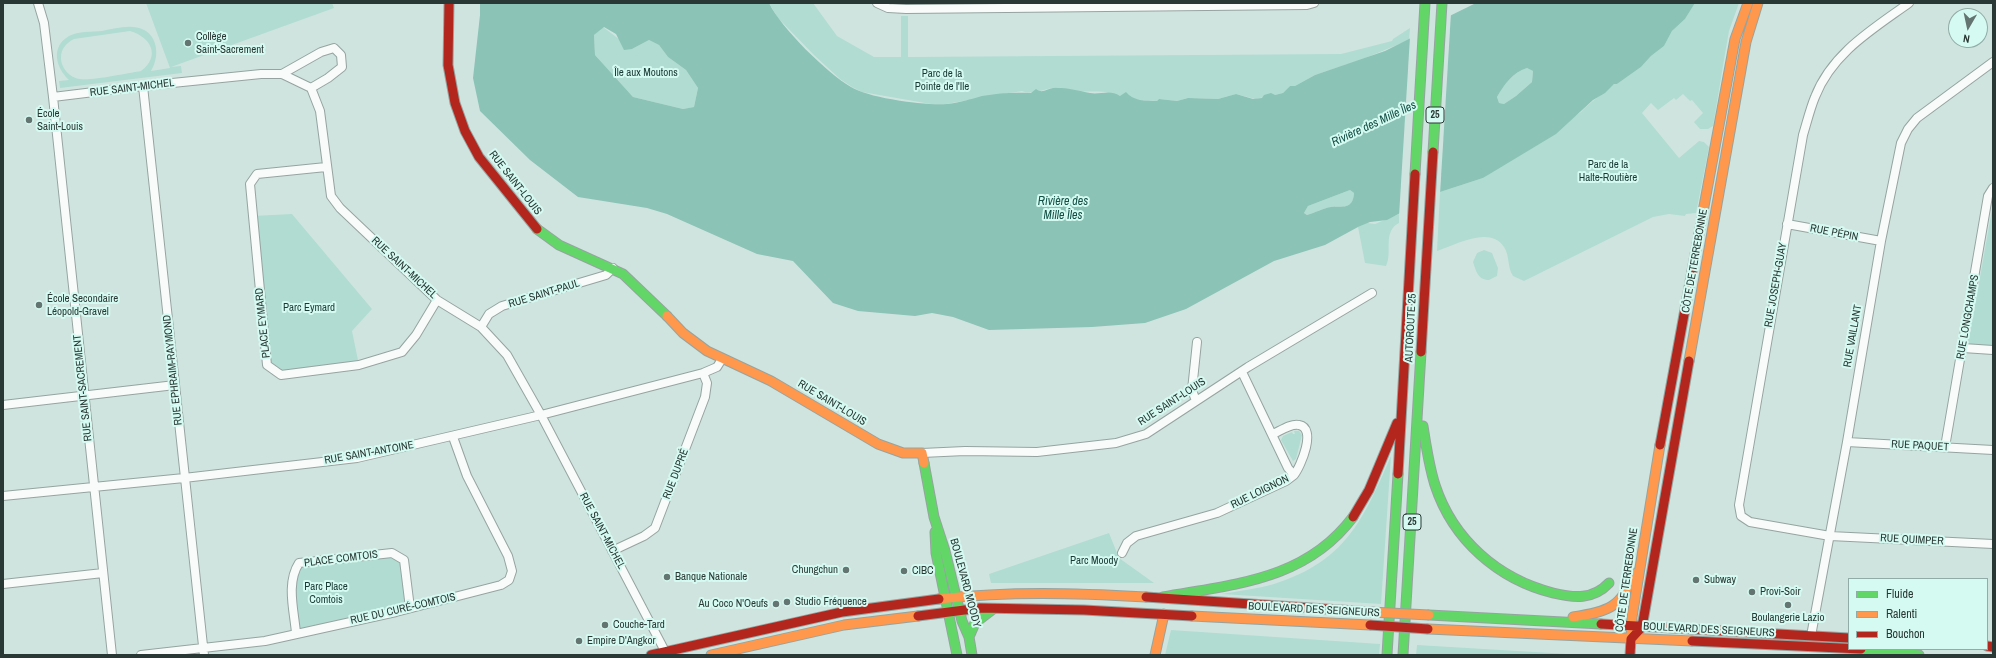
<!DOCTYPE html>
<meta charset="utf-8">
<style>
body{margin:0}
#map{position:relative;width:1996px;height:658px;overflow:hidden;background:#d0e4df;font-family:"Archivo Narrow",sans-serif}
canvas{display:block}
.frame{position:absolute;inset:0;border:4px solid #2a3835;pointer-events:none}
.legend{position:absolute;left:1848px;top:578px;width:140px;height:72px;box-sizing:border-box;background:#d5faf1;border:1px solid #91aca6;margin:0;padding:5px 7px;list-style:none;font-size:12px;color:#2a3835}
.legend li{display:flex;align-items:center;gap:8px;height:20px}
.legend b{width:20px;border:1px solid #91aca6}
.north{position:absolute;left:1948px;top:8px;width:40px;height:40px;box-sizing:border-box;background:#d5faf1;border:1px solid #91aca6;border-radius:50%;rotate:189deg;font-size:11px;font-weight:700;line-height:16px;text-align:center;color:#2a3835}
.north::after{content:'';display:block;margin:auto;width:14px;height:18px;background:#647470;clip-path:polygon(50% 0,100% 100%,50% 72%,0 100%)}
</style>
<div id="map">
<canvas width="1996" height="658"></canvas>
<div class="frame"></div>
<ul class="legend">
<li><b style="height:5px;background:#63d668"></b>Fluide</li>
<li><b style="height:5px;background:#ff974d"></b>Ralenti</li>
<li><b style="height:5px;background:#b3261e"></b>Bouchon</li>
</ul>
<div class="north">N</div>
</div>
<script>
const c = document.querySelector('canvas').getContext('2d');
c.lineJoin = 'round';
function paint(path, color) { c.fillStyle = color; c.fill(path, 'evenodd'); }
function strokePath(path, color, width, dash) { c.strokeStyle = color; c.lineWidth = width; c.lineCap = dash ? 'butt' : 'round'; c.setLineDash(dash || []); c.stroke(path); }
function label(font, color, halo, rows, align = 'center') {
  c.font = font + ' "Archivo Narrow",sans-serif'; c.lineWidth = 4; c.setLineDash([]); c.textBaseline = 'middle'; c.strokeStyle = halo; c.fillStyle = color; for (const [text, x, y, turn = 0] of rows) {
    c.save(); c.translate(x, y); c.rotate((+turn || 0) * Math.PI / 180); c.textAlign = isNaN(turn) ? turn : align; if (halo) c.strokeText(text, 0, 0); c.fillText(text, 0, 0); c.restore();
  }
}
const green = new Path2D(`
 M146,3H332L334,8L171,67L181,66L182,73L60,88L59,81L69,80C56,68 50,47 69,36C78,31 92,32 102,31C112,29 123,26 133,27C156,28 162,53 151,71L170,68ZM130,31C151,37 161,56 141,71C128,73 91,81 80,79C70,78 61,68 61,58C61,49 66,43 74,39Z
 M769,3H813L837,36L874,57H901V16H908V57L1341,54L1392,41L1393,39L1410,28L1409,40L1363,59L1315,75L1295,86H1290L1283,93L1275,95L1255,99L1236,94L1218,99L1188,98L1177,101L1159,99L1157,101C1145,101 1133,99 1121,96C1116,96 1111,93 1106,92C1097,91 1088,92 1079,91C1070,90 1061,86 1052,88C1042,90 1032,95 1022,91L946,104H931L862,92L852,87L840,79L814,55L778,18Z
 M1695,3H1739L1729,31L1725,54L1713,126L1708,129H1700L1694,122L1703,113L1692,100L1690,101L1683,94L1676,100L1674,98L1658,110L1651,103L1642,113L1679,158L1699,141L1704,142L1709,147L1696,213L1686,214L1685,216L1669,214L1653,217L1524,281L1513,276C1507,267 1510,256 1504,247C1490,225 1455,245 1437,251L1440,192L1483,178L1581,112C1591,101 1603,94 1614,84H1617L1641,67L1651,56L1664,46L1672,31L1685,19Z
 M603,27L632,49L649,40L659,45L668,57L686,70L698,88L694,107L683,109L633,97L595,55L594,35Z
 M1527,68L1533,71L1532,82L1516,96L1504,104L1499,103L1497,97C1504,85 1513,72 1527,68Z
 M1350,190L1354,193C1353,210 1343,206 1331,207C1323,208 1315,213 1307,215L1304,213L1308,206Z
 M1993,204V346L1968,345Z
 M292,214L372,309L352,331L359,365L281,375L267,365L252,216Z
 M1399,214V223C1382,232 1393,252 1386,266L1365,263L1358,227L1367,223L1375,224Z
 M1484,250L1492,253L1498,268L1497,276L1489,280C1478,280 1476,271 1473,262L1477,253Z
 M1294,431H1299L1302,435L1296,459L1293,461L1281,440L1283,436L1292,432L1293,434H1295Z
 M1391,456L1381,604L1221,594C1238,591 1257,589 1274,584C1346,561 1363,520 1391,456Z
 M1109,533L1119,558L1154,583H991L989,574Z
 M392,553L404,560L410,608L296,633L294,571L299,563Z
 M1171,630L1380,644L1379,655H1165Z
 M1417,645L1585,655H1416Z`);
const water = new Path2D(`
 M480,3H769C781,28 827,73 851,87C868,98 927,106 947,104C959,103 971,99 982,96C998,93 1015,92 1031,93L1036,89C1042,94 1047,89 1053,88C1066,87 1078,91 1090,93C1100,95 1110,89 1120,96L1126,92C1133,101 1146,101 1157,101L1159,99L1177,101L1188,98L1218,99L1236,94L1253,99L1262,98L1264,95L1271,93L1275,95L1283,93L1290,86H1295L1315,75L1385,51L1409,39L1423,29L1476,3H1695L1685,19L1672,31L1664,46L1651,56L1641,67L1617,84H1614L1605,93L1593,100L1556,134L1483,178L1440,192L1387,220L1370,222L1358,227L1325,245L1274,261L1186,309L1145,323L1092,327L989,330L953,317L932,313L915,316L858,311L833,303L793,261L757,254L667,214L647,208L578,197L530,160L480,111L473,78L480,15ZM604,27L616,34L624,50L632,49L649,40L659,45L668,57L686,70L698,88L694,107L683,109L633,97L595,55L594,35ZM1527,68L1533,71L1532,82L1516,96L1504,104L1499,103L1497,97C1504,85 1513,72 1527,68ZM1350,190L1354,193C1353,210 1342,206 1331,207C1323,208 1315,213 1307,215L1304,213L1308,206Z`);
const pier = new Path2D(`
 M1451,13L1440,194L1399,216L1410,37L1422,27Z`);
const street = new Path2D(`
 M38,3L44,23L53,97L112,655
 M877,3L888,8L906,9L1307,5L1314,3
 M1909,3C1873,29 1832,53 1815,97C1810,109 1807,122 1803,135L1739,505L1741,516L1750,522L1830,536L1993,544
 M282,74L321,52L334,48L341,55L342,67L328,78L311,88
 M143,86L204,655
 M53,97L143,86L261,74H282L311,88L320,111L331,196L340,208L437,300L481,327L507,355L541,415L667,655
 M326,167L257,174L250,184L267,365L281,375L359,365L402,352L416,335L437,300
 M1787,224L1881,241
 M481,327L489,314L502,306L606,275L613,268
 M1963,348L1993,350
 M1196,401L1192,390L1197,342
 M3,405L175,385
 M1273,434C1280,431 1291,423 1299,425C1317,428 1301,466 1294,475
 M1847,442L1993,450
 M1945,447L1988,196L1993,188
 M922,453L965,451L1037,452L1116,443L1146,434L1248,367L1372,293
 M3,496L184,478L357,458L541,415L703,373L717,367L722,359
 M612,551L644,536L655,528L705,397L707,383L703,373
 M1122,553L1127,543L1136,536L1217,513L1286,481L1294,475L1288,468L1242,372
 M3,584L103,573
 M296,633C294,610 286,583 299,563L392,553L404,560L410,608
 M1811,636L1847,442L1881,241L1901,143L1908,129L1917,118L1993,62
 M141,655L265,641L396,612L501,585L509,580L512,571L508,556L467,476L453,437`);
const fast = new Path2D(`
 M1433,152L1442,3
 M1415,174L1425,3
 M537,229L559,245L623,274L667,316
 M1423,426C1426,446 1429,466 1435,485C1453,540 1498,579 1553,593C1574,598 1593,600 1609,583
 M924,463L934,517L945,551L962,621L969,637L972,655
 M935,532L936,553L957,655
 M1163,597C1235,584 1306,580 1353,517
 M1429,615L1601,624
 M969,637L975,623L992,610
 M1861,649L1919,655
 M1387,655L1398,474
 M1403,655L1421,352`);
const slow = new Path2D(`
 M1697,244L1735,39L1748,3
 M667,316L683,333L707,351L771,381L878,444L903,453H922L924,463
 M1689,361L1746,42L1758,3
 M939,599C1011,591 1074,593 1146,597
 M1192,616L1370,625
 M1573,617C1606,612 1623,608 1633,573
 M1428,629L1692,641
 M1631,639L1632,617L1660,445
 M711,655L844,625L918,616
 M1155,655L1164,614`);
const jam = new Path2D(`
 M449,3L448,65L455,103L465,131L479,157L537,229
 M1421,352L1433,152
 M1660,445L1697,244
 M1398,474L1415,174
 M1353,517L1369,490L1397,423
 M1146,597L1371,612
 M918,616L980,608L1084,610L1192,616
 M1601,624L1849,638
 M1631,639L1642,627L1689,361
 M1692,641L1861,649
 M1987,646L1993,647
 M651,655L842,612L939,599
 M1630,655L1631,639`);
const slowBridge = new Path2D(`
 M1371,612L1429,615`);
const jamBridge = new Path2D(`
 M1370,625L1428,629`);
const markers = [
 [188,43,4,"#647470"],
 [29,120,4,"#647470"],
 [39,305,4,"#647470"],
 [846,570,4,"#647470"],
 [904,571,4,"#647470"],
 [667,577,4,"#647470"],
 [1696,580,4,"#647470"],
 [1752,592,4,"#647470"],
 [787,602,4,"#647470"],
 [776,604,4,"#647470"],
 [1788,605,4,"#647470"],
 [605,625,4,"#647470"],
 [579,641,4,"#647470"]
];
const shields = [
 [1435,115,18],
 [1412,522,18]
];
const shieldNames = [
 ["25",1435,115],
 ["25",1412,522]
];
const poiNames = [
 ["Collège",196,37],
 ["Saint-Sacrement",196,50],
 ["École",37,114],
 ["Saint-Louis",37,127],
 ["École Secondaire",47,299],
 ["Léopold-Gravel",47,312],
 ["Chungchun",838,570,"right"],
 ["CIBC",912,571],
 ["Banque Nationale",675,577],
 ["Subway",1704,580],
 ["Provi-Soir",1760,592],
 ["Studio Fréquence",795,602],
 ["Au Coco N'Oeufs",768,604,"right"],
 ["Boulangerie Lazio",1788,618,"center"],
 ["Couche-Tard",613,625],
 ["Empire D'Angkor",587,641]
];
const parkNames = [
 ["Île aux Moutons",646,73],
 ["Parc de la",942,74],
 ["Pointe de l'Ile",942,87],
 ["Parc de la",1608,165],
 ["Halte-Routière",1608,178],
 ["Parc Eymard",309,308],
 ["Parc Moody",1094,561],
 ["Parc Place",326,587],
 ["Comtois",326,600]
];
const streetNames = [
 ["RUE SAINT-MICHEL",132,88,-7],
 ["RUE SAINT-LOUIS",515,183,52],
 ["RUE PÉPIN",1834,233,11],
 ["CÔTE DE TERREBONNE",1695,261,-80],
 ["RUE SAINT-MICHEL",404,268,43],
 ["RUE JOSEPH-GUAY",1776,285,-80],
 ["RUE SAINT-PAUL",544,294,-17],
 ["RUE LONGCHAMPS",1968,317,-80],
 ["PLACE EYMARD",263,323,-96],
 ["AUTOROUTE 25",1411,328,-87],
 ["RUE VAILLANT",1853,336,-80],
 ["RUE EPHRAIM-RAYMOND",173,370,-96],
 ["RUE SAINT-SACREMENT",83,388,-96],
 ["RUE SAINT-LOUIS",1172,402,-33],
 ["RUE SAINT-LOUIS",832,403,31],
 ["RUE PAQUET",1920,446,3],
 ["RUE SAINT-ANTOINE",369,453,-10],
 ["RUE DUPRÉ",676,474,-69],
 ["RUE LOIGNON",1260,492,-26],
 ["RUE SAINT-MICHEL",602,531,62],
 ["RUE QUIMPER",1912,540,3],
 ["PLACE COMTOIS",341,559,-7],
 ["CÔTE DE TERREBONNE",1627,580,-82],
 ["BOULEVARD MOODY",965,583,75],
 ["RUE DU CURÉ-COMTOIS",403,609,-13],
 ["BOULEVARD DES SEIGNEURS",1314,610,3],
 ["BOULEVARD DES SEIGNEURS",1709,630,3]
];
const waterNames = [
 ["Rivière des Mille Îles",1374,124,-25],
 ["Rivière des",1063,202],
 ["Mille Îles",1063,216]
];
paint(green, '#b1dcd2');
paint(water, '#8bc3b6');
paint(pier, '#d0e4df');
strokePath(street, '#95a4a0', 10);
strokePath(fast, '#95a4a0', 11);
strokePath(slow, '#95a4a0', 11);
strokePath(jam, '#95a4a0', 11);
strokePath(street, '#f8fbfa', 8);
strokePath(fast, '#63d668', 9);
strokePath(slow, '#ff974d', 9);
strokePath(jam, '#b3261e', 9);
strokePath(slowBridge, '#95a4a0', 11, []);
strokePath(jamBridge, '#95a4a0', 11, []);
strokePath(slowBridge, '#ff974d', 9);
strokePath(jamBridge, '#b3261e', 9);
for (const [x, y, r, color] of markers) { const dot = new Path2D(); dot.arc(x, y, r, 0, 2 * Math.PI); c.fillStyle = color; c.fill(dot); strokePath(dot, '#d5faf1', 1.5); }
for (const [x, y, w] of shields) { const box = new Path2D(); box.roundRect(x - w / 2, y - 8, w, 16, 3); c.fillStyle = '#d5faf1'; c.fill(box); strokePath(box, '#2a3835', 1); }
label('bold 10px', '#2a3835', null, shieldNames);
label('11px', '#2a3835', '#d5faf1', poiNames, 'left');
label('11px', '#183a34', '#d5faf1', parkNames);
label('11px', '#2a3835', '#d5faf1', streetNames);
label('italic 12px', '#124f45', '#d5faf1', waterNames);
</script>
